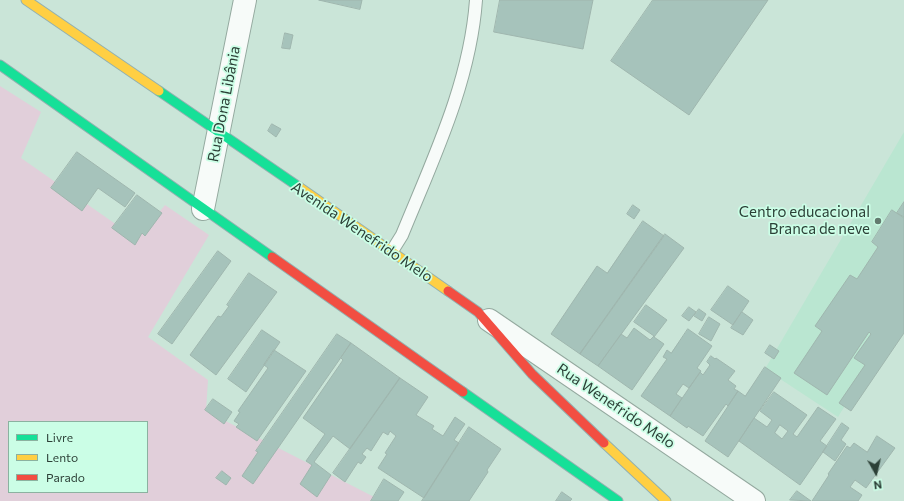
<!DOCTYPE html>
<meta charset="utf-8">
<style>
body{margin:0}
#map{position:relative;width:904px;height:501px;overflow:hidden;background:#cae5d8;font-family:Commissioner,sans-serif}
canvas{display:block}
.legend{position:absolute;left:8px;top:421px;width:140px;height:72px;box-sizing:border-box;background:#cbfee6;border:1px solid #8bb2a0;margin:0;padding:5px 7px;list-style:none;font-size:12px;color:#2c4037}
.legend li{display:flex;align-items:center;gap:8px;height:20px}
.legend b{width:20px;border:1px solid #8bb2a0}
.north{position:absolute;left:856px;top:453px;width:40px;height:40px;-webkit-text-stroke:3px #cbfee6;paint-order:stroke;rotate:172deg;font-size:11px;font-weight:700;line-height:16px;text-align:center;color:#2c4037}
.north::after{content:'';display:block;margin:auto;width:14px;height:18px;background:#2c4037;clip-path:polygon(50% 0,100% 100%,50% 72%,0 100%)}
</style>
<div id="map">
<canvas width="904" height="501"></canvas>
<ul class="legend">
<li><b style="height:5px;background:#16e098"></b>Livre</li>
<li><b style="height:5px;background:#ffcf43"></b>Lento</li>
<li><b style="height:5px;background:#f24e42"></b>Parado</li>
</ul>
<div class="north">N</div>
</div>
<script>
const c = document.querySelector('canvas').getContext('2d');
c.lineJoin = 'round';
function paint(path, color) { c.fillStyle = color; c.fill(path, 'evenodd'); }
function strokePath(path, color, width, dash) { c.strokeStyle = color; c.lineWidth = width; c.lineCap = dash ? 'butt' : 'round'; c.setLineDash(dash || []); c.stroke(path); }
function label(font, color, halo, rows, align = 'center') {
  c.font = font + ' Commissioner,sans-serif'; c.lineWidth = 3.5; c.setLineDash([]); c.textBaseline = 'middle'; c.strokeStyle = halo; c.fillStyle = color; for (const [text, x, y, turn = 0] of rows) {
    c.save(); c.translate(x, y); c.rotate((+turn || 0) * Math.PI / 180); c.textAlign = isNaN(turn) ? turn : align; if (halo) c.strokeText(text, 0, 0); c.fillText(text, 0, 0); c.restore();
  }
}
const built = new Path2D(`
 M904,132V310L838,417L765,369Z`);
const green = new Path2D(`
 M0,86L41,112L21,158L137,239L165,205L209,235L148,337L208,380L206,411L382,501H0ZM9,422H147V492H9Z`);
const building = new Path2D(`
 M319,0H362L360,9Z
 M500,0H593L583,49L494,32Z
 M653,0H768L689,115L611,61Z
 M285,33L293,35L290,49L282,48Z
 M272,124L281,129L276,137L268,131Z
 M77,152L135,193L125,207L98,188L82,211L51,188Z
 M137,195L162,213L145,236L142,233L135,245L112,228Z
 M904,202V217L897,213Z
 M633,205L640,210L634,219L627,214Z
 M892,210L904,218V333L851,411L839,403L865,365L854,358L871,334L869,332L827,395L794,373L822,331L815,326L850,275L857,279L878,247L872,242Z
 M643,221L664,236L580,354L551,334L597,266L607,273Z
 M665,234L684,248L598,366L580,354Z
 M218,251L231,261L172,344L158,334Z
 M249,273L277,292L216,375L190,355L218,316L221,317L229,306L227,305Z
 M728,286L749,301L733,325L711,310Z
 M646,305L667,320L654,337L664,344L632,390L598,366L621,334L627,338L634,328L650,340L654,336L634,322Z
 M689,307L696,312L689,321L682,316Z
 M699,309L706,314L702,321L694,316Z
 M742,312L753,320L743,335L731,328Z
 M709,317L720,324L711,341L699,334Z
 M688,329L712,346L697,368L701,371L689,388L683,384L676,394L682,398L670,416L641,396L667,359L663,357L667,350L671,353Z
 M262,330L280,342L246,392L228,379Z
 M337,334L351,343L253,484L242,476L258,452L256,451Z
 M351,343L400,378L350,449L333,436L314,462L331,475L317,497L300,484L312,465L306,461L325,434L303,418L343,360L341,358Z
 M770,345L779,351L774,359L765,353Z
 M274,350L306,371L257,441L236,427L239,424L234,421L240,412L238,411L268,368L264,365Z
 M711,356L715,359L716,358L735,371L728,380L736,386L734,389L738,391L728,406L726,404L703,436L688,426L687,428L670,416L700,372L703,375L710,365L707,362Z
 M765,367L781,378L728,457L705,441L738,391L745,396Z
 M400,378L428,397L416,415L434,426L432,429L443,436L455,417L465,424L454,440L459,443L424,498L378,468L387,454L385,453L396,436L390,431L388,435L383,432L371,451L367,448L362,454L366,457L361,464L358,462L345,482L333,473Z
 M774,392L807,415L793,434L797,437L818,407L836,419L820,441L827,446L800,485L739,441L754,418L767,427L772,420L760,411ZM780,425L788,431L782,439L775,433Z
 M213,399L232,412L224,424L205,410Z
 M842,423L849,428L841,440L846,444L835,461L823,452Z
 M469,427L501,449L487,470L488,472L469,501H422Z
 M877,436L895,448L866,488L855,480L850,487L862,495L858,501H812L829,475L828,474L847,446L850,448L854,443L867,452Z
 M222,471L231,478L226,485L216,478Z
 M384,479L404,492L398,501H371Z
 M797,491L811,501L790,500Z
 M562,492L572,499L570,501H556Z`);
const lane = new Path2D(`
 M392,251L402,235C433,159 470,83 476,0`);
const street = new Path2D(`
 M203,209L245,0
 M489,320L754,501`);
const fast = new Path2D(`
 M0,65L272,257
 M159,91L299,187
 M463,392L618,501`);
const slow = new Path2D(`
 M26,0L159,91
 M299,187L448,291
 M604,443L666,501`);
const jam = new Path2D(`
 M272,257L463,392
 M448,291L478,312L532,374L604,443`);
const markers = [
 [878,221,4,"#637a6f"]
];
const streetNames = [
 ["Rua Dona Libânia",224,104,-79],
 ["Avenida Wenefrido Melo",362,232,34],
 ["Rua Wenefrido Melo",616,406,34]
];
const poiNames = [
 ["Centro educacional",870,212],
 ["Branca de neve",870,229]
];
paint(built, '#bae6d1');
paint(green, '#e1cfda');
paint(building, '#a6c3bb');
strokePath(building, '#9fb6ae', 1);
strokePath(lane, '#94a99f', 14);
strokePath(street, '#94a99f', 24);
strokePath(fast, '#93b1b0', 11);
strokePath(slow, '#93b1b0', 11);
strokePath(jam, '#93b1b0', 11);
strokePath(lane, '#f7fbf9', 12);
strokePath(street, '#f7fbf9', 22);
strokePath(fast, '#16e098', 9);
strokePath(slow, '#ffcf43', 9);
strokePath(jam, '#f24e42', 9);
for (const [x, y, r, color] of markers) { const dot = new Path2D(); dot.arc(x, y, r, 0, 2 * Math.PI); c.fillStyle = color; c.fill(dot); strokePath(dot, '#cbfee6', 1.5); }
label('15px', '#2c4037', '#cbfee6', streetNames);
label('15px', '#2c4037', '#cbfee6', poiNames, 'right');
</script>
